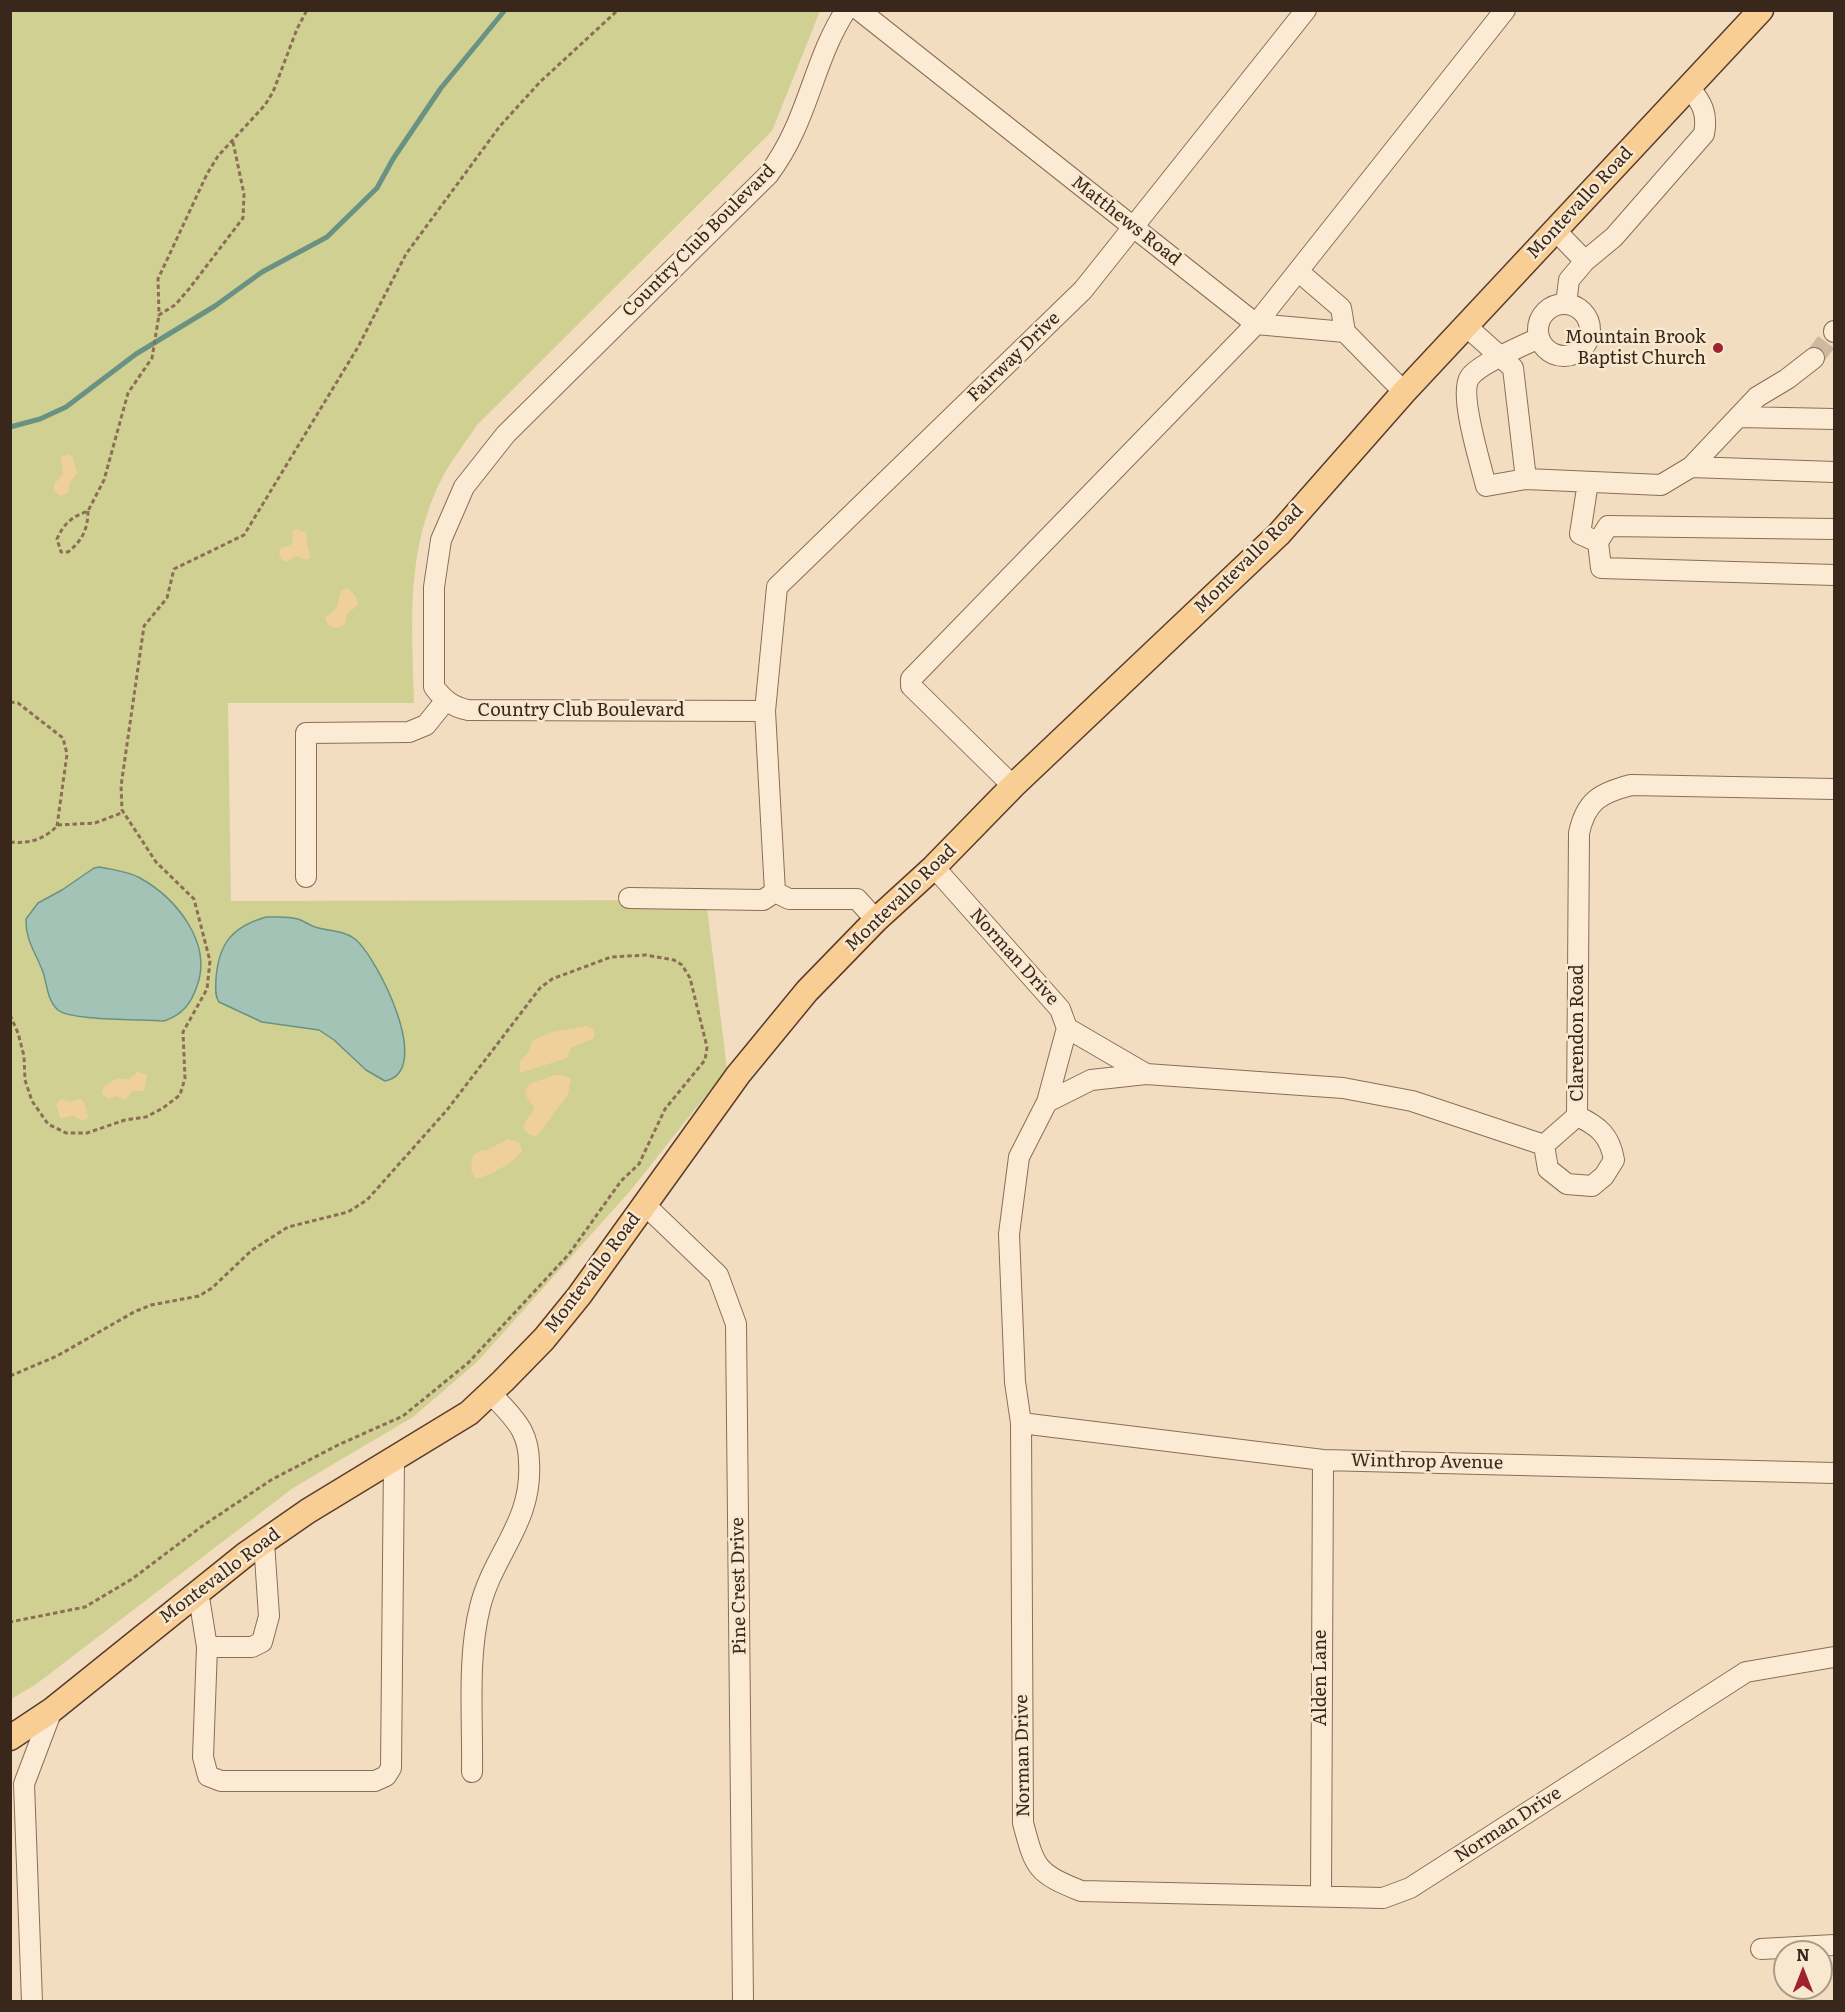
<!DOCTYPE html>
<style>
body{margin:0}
#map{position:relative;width:1845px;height:2012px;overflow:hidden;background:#f2ddc0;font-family:Literata,serif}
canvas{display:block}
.frame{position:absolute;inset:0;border:12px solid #3a271c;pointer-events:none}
.north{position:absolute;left:1773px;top:1940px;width:60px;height:60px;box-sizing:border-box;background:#f8e8d0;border:2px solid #ac9b88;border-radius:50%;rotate:0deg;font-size:16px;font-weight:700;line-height:24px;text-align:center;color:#3a271c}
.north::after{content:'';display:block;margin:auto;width:21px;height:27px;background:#a02130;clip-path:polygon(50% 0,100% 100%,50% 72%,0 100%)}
</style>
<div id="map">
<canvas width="1845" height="2012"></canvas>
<div class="frame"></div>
<div class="north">N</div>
</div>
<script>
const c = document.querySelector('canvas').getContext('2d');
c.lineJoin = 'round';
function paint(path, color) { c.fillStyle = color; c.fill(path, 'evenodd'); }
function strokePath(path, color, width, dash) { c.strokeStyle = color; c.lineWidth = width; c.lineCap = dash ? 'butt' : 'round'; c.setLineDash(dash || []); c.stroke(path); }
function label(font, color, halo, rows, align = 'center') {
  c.font = font + ' Literata,serif'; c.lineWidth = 5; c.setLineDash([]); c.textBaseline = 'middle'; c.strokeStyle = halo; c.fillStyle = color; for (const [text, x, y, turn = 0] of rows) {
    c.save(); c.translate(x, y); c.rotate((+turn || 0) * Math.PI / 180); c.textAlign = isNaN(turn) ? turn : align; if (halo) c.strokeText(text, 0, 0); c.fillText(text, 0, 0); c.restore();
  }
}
const green = new Path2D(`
 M11,11H820L772,131L477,425C466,442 453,458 443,476C405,550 412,622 414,703H228L231,901L706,900L727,1069L631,1190L477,1362L413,1417L293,1488L35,1685L11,1699Z`);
const sand = new Path2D(`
 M69,454L73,458L77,473L70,482L68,493L60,496L54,491V485L63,473L61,457Z
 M295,529L306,532L307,546L311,557L307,560L296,556L288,561H284L279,554L280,549L292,544L293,531Z
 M348,588L356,597L358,605L347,614L345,625L336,628L329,626L325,618L337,607L341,590Z
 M587,1026L594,1029V1038L571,1048L567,1058L520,1073V1061L529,1052L532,1041L552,1032Z
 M137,1072L147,1075L144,1091H132L125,1100L116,1096L108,1099L102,1094L104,1086L116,1079H130Z
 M553,1075H563L571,1079L568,1094L541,1131L536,1136L530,1135C516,1125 531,1118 534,1108C532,1103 527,1099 526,1095C522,1080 546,1081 553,1075Z
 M60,1099L70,1102L81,1099L85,1104L88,1118L82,1121L73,1115L61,1119L56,1105Z
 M508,1139L519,1142L522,1150C518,1160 486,1179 475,1178L471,1169L473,1156L479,1151L487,1150Z`);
const water = new Path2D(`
 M100,867C113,870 128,871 140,878C176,898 213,943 197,986C191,1004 182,1015 164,1021C143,1019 71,1021 58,1010C47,1000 47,984 43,972C36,953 25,940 26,919L38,903L62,890L94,868Z
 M266,917C276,917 289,916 298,919C304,921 309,925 315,927C328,931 343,930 355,939C377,957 435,1071 385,1081L366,1070L334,1040L319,1030L262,1022L219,1002C214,995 216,986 216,978C219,943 232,927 266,917Z`);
const stream = new Path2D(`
 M10,427L40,419L66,407L136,354L215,306L262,272L327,237L377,188L393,159L441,88L505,10`);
const minorTunnel = new Path2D(`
 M1814,358L1834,332`);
const path = new Path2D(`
 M233,142L244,194L243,218L189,289L175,305L159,315L158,279L207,174L218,156L265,105L273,92L297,29L307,10
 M88,511C88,529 82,541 68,552H61L57,539C64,523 72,517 88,511L104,480L128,393L152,358L159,315
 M10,702L18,703L63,738L67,754L57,826
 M10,842C30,844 45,839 58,825L95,823L124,812
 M10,1015L18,1033L24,1056L25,1080L32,1101L48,1124L66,1133H87L125,1120L146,1117L163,1108L180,1095L185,1078L183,1032L207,989L210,961L194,899L156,862L122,810L121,786L144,626L167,598L174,569L244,535L358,347L406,254L500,126L540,82L618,10
 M10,1376L57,1356L134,1312L151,1305L199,1296L212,1288L252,1250L288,1227L348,1212L367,1200L447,1110L540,988L552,979L611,957L646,955L674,960L682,965L690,978L707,1047L705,1060L665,1109L639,1164L621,1181L569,1254L468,1363L403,1416L338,1445L271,1480L201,1527L132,1579L85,1607L10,1622`);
const minor = new Path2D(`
 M859,10L1256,324L1345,332L1404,392
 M1555,230L1585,261
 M1299,272L1341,308L1345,332
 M1566,304L1569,280L1585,261L1614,237L1704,134C1708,113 1702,103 1689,87
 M1538 330a26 26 0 1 1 52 0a26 26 0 1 1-52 0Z
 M1466,326L1513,368L1526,479
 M1834,332V331
 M1539,338C1524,345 1479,364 1470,377C1458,393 1481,465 1486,486L1526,479L1661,485L1691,467L1757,397L1787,379L1814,358
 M1738,417L1834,419
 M1691,467L1834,472
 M1588,482L1580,534L1598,542L1601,568L1834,575
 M1598,542L1608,526L1834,529
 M765,711L468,710C452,707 443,699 434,687V587L441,540L464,487L506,434L768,175C809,121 812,62 846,10
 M1013,786L911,686V679L1256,324L1505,10
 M934,867L1060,1009L1067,1028L1047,1102L1019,1157L1009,1234L1015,1382L1021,1423L1023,1823C1035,1868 1036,1873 1081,1891L1383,1898L1410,1888L1746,1672L1834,1657
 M306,877V733L409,732L426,725L446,700
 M629,898L763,900L775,892
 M876,920L857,899H789L775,892L765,711L777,587L1083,290L1306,10
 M1067,1028L1146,1074L1343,1088L1412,1101L1544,1145
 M1047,1102L1091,1080L1146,1074
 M1544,1145L1577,1116L1579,833C1586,801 1600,793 1631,785L1834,789
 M1544,1145L1548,1169L1567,1184L1592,1186L1604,1176L1614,1160C1610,1136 1599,1126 1577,1116
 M645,1205L718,1275L736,1324L743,2002
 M1021,1423L1323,1460L1834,1473
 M198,1591L207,1647L203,1757L208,1776L221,1781H375L386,1776L391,1768L394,1460
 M207,1647H252L262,1642L269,1616L264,1542
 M472,1772C473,1720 467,1658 480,1607C493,1554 533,1522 529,1462C529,1451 527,1441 522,1431C515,1417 500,1404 490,1392
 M1321,1896L1323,1460
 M1761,1949L1834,1945
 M32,2002L24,1784L52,1710`);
const major = new Path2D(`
 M10,1738L52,1710L246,1554L308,1511L469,1413L503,1381L544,1339L579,1296L738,1075L807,991L876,920L934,867L1013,786L1279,534L1404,392L1761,10`);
const markers = [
 [1718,348,6,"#a02130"]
];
const streetNames = [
 ["Montevallo Road",1580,203,-47],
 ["Matthews Road",1126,221,38],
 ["Country Club Boulevard",699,241,-45],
 ["Fairway Drive",1014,357,-44],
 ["Montevallo Road",1249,559,-45],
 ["Country Club Boulevard",581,711],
 ["Montevallo Road",901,898,-44],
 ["Norman Drive",1014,957,48],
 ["Clarendon Road",1578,1033,-90],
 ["Montevallo Road",593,1273,-53],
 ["Winthrop Avenue",1427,1462,1],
 ["Montevallo Road",220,1576,-37],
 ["Pine Crest Drive",739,1586,-91],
 ["Alden Lane",1321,1678,-90],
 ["Norman Drive",1023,1756,-91],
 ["Norman Drive",1508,1825,-33]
];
const poiNames = [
 ["Mountain Brook",1706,338],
 ["Baptist Church",1706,359]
];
paint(green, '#d0d093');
paint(sand, '#f0d09a');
paint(water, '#a3c3b6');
strokePath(water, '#699283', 1.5);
strokePath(stream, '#699283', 5);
strokePath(minorTunnel, '#cdb99f', 20, [20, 10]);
strokePath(minor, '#8c6d56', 22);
strokePath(major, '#593c2b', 27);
strokePath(path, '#8c6d56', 3, [4.5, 3]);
strokePath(minor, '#fcebd4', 20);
strokePath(major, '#f8ce94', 24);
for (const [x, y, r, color] of markers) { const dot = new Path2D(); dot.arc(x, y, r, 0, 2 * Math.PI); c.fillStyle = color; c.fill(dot); strokePath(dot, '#f8e8d0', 2); }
label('18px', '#3a271c', '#f8e8d0', streetNames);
label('18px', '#3a271c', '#f8e8d0', poiNames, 'right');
</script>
